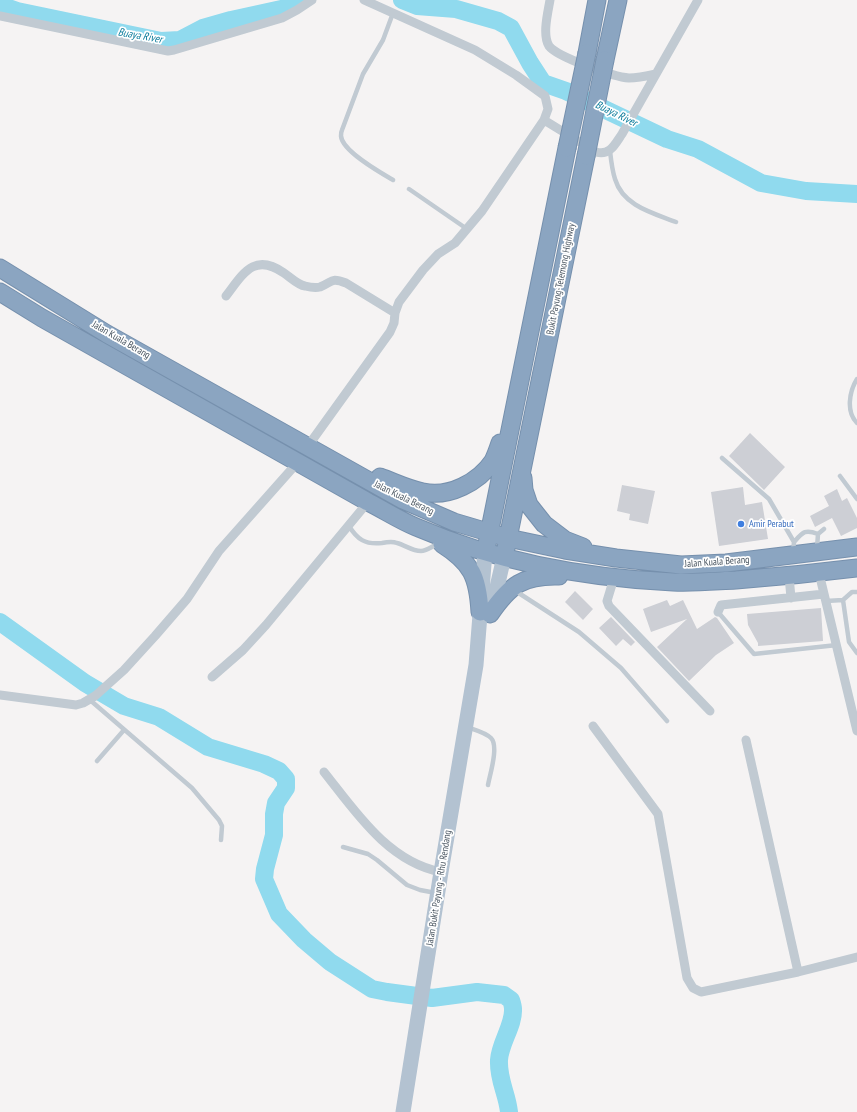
<!DOCTYPE html>
<style>
body{margin:0}
canvas{display:block;background:#f5f3f3}
</style>
<canvas width="857" height="1112"></canvas>
<script>
const c = document.querySelector('canvas').getContext('2d');
c.lineJoin = 'round';
function strokePath(path, color, width, dash) { c.strokeStyle = color; c.lineWidth = width; c.lineCap = dash ? 'butt' : 'round'; c.setLineDash(dash || []); c.stroke(path); }
function paint(path, color) { c.fillStyle = color; c.fill(path, 'evenodd'); }
function label(font, color, halo, rows, align = 'center') {
  c.font = font + ' "PT Sans Narrow",sans-serif'; c.lineWidth = 3.5; c.setLineDash([]); c.textBaseline = 'middle'; c.strokeStyle = halo; c.fillStyle = color; for (const [text, x, y, turn = 0] of rows) {
    c.save(); c.translate(x, y); c.rotate((+turn || 0) * Math.PI / 180); c.textAlign = isNaN(turn) ? turn : align; if (halo) c.strokeText(text, 0, 0); c.fillText(text, 0, 0); c.restore();
  }
}
const river = new Path2D(`
 M402,0L417,6L456,9L498,21L511,28L530,63L543,83L566,91L667,139L698,149L761,183L806,191L857,194
 M0,5L17,11L161,41L180,40L203,28L231,20L286,8L300,0
 M0,622L85,683L124,706L159,717L208,747L264,764L279,771L286,779V788L276,803L274,814V835L265,869L264,879L279,914L304,940L330,962L372,989L387,992L432,998L477,992L504,995L511,1000C512,1003 513,1006 513,1009C514,1025 500,1043 499,1060C498,1080 507,1093 509,1112`);
const building = new Path2D(`
 M750,433L785,467L764,490L729,456Z
 M622,485L655,491L648,524L629,520L630,514L617,511Z
 M743,487L745,505L762,502L768,539L719,546L711,492Z
 M837,489L842,501L847,498L857,518V528L841,536L832,518L815,527L810,516L829,506L824,496Z
 M575,591L593,609L583,620L565,602Z
 M667,600L670,606L683,600L697,629L715,617L717,618L734,643L716,655L689,681L657,647L687,619L651,632L643,609Z
 M821,608L823,641L758,646V643L748,625L747,614Z
 M611,617L635,642L631,646L623,639L616,646L599,628Z`);
const lane = new Path2D(`
 M610,151C611,160 612,170 615,179C623,206 653,213 676,222
 M393,180C381,173 342,151 341,136C341,134 341,132 342,130L363,74L383,40L393,13
 M409,189L467,229
 M857,379C849,392 846,412 857,423
 M722,458L769,499L794,542L793,552
 M840,476L857,499
 M349,526C357,539 365,545 382,543C387,542 392,541 397,543C405,545 412,551 421,551C427,551 432,546 438,544
 M818,534L824,529
 M794,542C803,532 805,529 818,534L817,548
 M514,590L579,632L621,668L667,721
 M857,592H852L843,600L849,642L857,653
 M826,601L843,600
 M718,612L754,654L837,645
 M90,700L192,788L219,820L222,826L221,840
 M467,727C475,730 485,732 491,738C499,746 490,774 488,785
 M97,761L124,730
 M343,847L368,854L377,860L407,885L420,890L436,893`);
const street = new Path2D(`
 M550,0C548,12 542,35 549,46C557,57 614,77 629,78C638,78 647,76 656,74
 M0,16L168,51L174,50L282,18L297,10L312,0
 M544,120L596,152C610,156 615,144 622,134L698,0
 M226,296C243,274 254,252 284,273C290,277 298,285 305,286C309,287 316,288 320,287C333,282 330,277 346,283L395,313
 M308,446L390,332L394,323L395,313L399,302L423,270L438,254L455,243L482,211L544,120L548,109L545,96L516,75L475,50L364,0
 M819,573L857,731
 M789,576L791,598
 M614,578L607,601L609,606L710,711
 M718,612L721,605L824,594
 M212,677L243,650L266,625L368,502
 M0,695L76,705L83,703L95,696L124,670L155,636L187,599L219,551L298,462
 M593,726L658,814L687,978L693,988L701,992L798,972L857,957
 M746,740L798,972
 M324,772C355,811 388,862 441,872`);
const primary = new Path2D(`
 M491,613L504,557
 M403,1112L441,872L476,665L485,552`);
const highway = new Path2D(`
 M587,53L597,0
 M605,60L618,0
 M0,268L107,334L403,500L454,522L508,538L565,550L616,558L681,565L726,563L857,547
 M0,292L42,318L368,502C384,510 399,520 416,527C497,562 585,578 673,582C694,583 715,581 736,580C777,577 817,573 857,568
 M380,477C394,482 408,489 423,492C449,498 479,482 493,461C496,455 498,449 500,443
 M523,478L524,490L529,505L544,524L565,540L583,547
 M442,544C472,563 478,577 480,612
 M487,544L567,148
 M506,548L586,156
 M490,614C510,585 523,575 559,576`);
const highwayBridge = new Path2D(`
 M567,148L587,53
 M586,156L605,60`);
const markers = [
 [741,524,4,"#3f7fe0"]
];
const streetNames = [
 ["Bukit Payung-Telemong Highway",561,279,-79],
 ["Jalan Kuala Berang",121,340,30],
 ["Jalan Kuala Berang",404,498,26],
 ["Jalan Kuala Berang",717,562,-4],
 ["Jalan Bukit Payung - Rhu Rendang",439,888,-81]
];
const shopNames = [
 ["Amir Perabut",749,524]
];
const waterNames = [
 ["Buaya River",140,36,10],
 ["Buaya River",616,114,26]
];
strokePath(river, '#90daee', 18);
paint(building, '#cdcfd5');
strokePath(highway, '#7690ad', 19);
strokePath(lane, '#c1cad2', 4.5);
strokePath(street, '#c1cad2', 9);
strokePath(primary, '#b3c2d1', 15);
strokePath(highway, '#8ba5c1', 17);
strokePath(highwayBridge, '#7690ad', 19, []);
strokePath(highwayBridge, '#8ba5c1', 17);
for (const [x, y, r, color] of markers) { const dot = new Path2D(); dot.arc(x, y, r, 0, 2 * Math.PI); c.fillStyle = color; c.fill(dot); strokePath(dot, '#fff', 1.5); }
label('10px', '#4a5661', '#fff', streetNames);
label('10px', '#366cbe', '#fff', shopNames, 'left');
label('italic 11px', '#0c7c9b', '#fff', waterNames);
</script>
